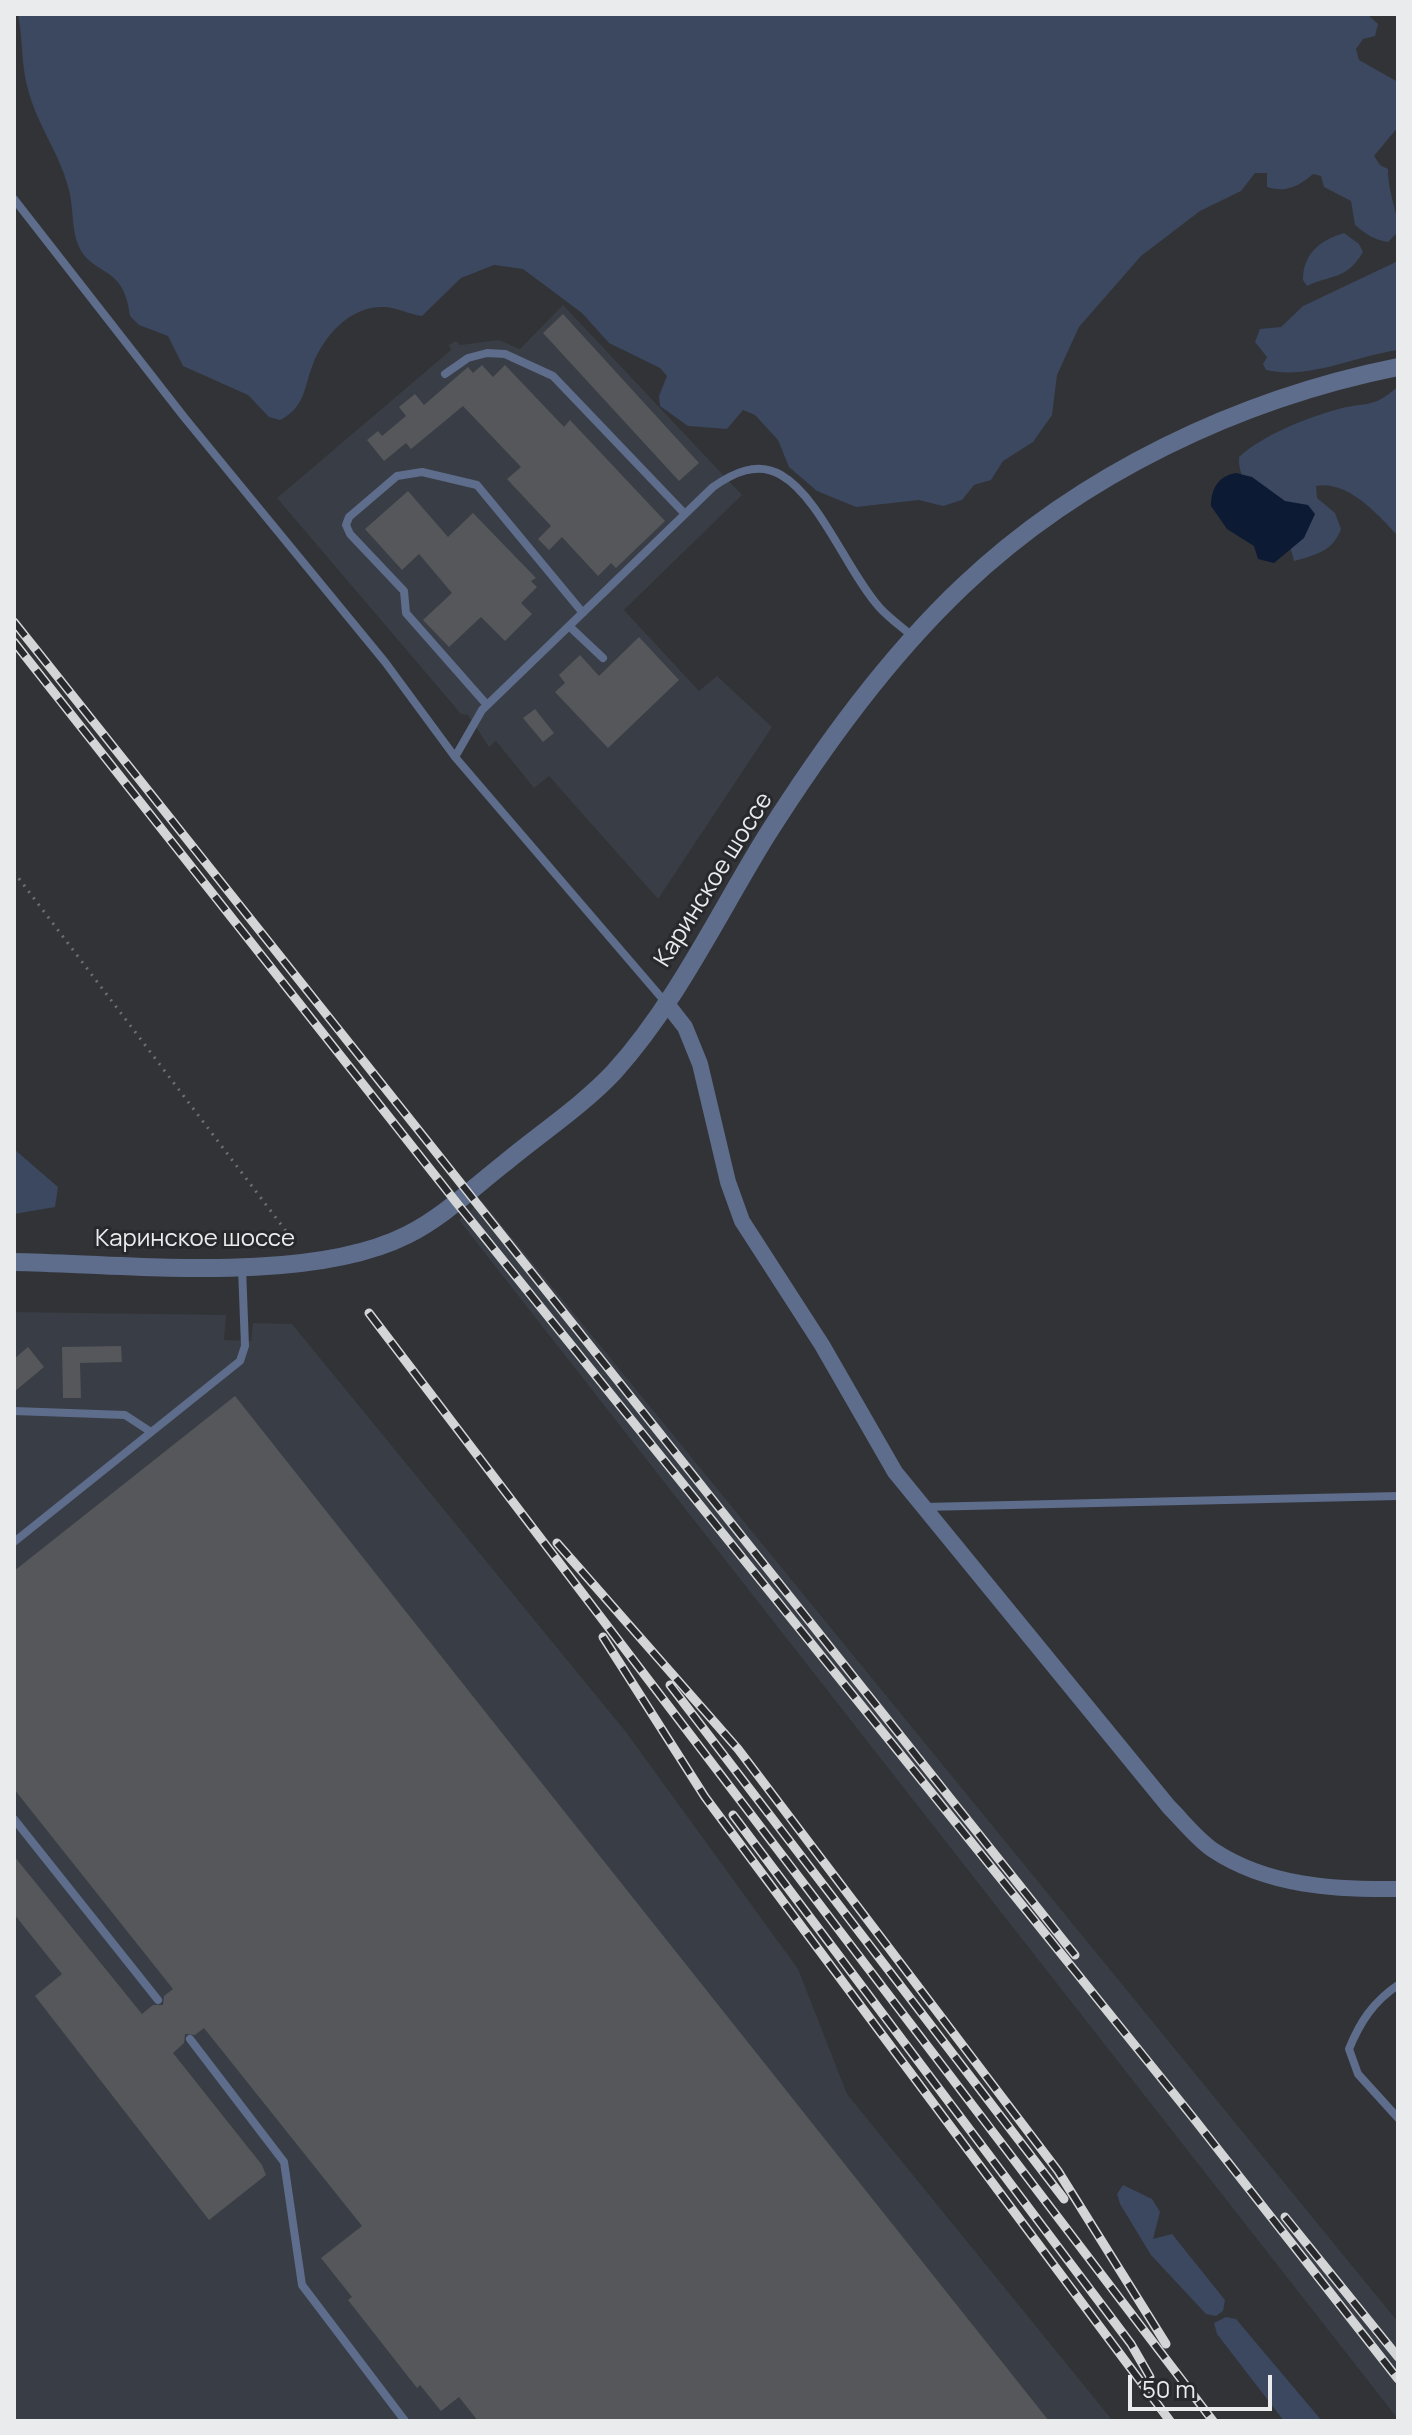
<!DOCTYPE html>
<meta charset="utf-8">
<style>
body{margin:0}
#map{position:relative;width:1412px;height:2435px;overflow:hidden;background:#323336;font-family:Manrope,sans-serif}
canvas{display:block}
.frame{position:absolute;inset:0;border:16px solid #eaebed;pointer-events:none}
.scale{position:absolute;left:1128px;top:2375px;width:144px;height:36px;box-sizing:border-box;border:4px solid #eaebed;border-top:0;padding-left:10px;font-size:24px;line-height:28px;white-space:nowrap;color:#eaebed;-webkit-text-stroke:6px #28292c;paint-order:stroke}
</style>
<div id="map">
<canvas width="1412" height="2435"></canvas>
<div class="frame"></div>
<div class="scale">50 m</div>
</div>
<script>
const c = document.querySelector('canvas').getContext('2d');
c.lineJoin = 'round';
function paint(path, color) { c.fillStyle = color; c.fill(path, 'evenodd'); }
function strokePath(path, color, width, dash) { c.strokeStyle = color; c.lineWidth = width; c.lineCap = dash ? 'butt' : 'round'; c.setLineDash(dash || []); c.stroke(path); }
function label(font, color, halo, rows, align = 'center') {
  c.font = font + ' Manrope,sans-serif'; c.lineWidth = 6; c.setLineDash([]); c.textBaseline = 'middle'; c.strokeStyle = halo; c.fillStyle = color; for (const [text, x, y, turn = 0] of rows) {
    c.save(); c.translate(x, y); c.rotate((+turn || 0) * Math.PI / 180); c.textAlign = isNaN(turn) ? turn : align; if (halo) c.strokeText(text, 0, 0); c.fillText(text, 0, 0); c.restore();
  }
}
const built = new Path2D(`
 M563,305L742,495L624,610L699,691L717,676L772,727L658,899L549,776L534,788L496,741L489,747L468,715L461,714L277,498L451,350L449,345L456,341L460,345L499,340L520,349Z
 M482,1201L1398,2322V2419L459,1220Z
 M14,1312L226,1315L224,1340L251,1341L253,1323L292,1324L626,1732L798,1969L847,2094L1113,2421H14Z`);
const green = new Path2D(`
 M18,14H1367L1378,24L1375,36L1363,39L1356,49L1359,60L1398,82V127L1374,156L1380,165L1388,169C1388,195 1398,210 1398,232L1388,242C1374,240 1366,234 1355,225L1351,201L1324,187L1321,176L1313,174C1299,186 1287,193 1267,187V173H1255L1241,191L1200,211L1141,256L1079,327L1057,375L1052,415L1033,442L1003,461L991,480L974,485L962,500L943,506L919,500L856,507L817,491L789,467L778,440L755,415L743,410L727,429L688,426L660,406L659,396L667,376L660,368L609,343L582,313L523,269L494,265L461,278L422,316C407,314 396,306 380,307C349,308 324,336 313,364C304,387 305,408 280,420L269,417L248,395L183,366L168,336L139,325L130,316C124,260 88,279 76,239C72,223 73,206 69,190C61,156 38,126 29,93C21,68 23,40 18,14Z
 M1344,233L1359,244L1363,252C1346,281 1331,274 1307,286L1303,280C1303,254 1320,240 1344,233Z
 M1398,261V350C1355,356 1309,380 1266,370L1263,364L1267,357L1255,342L1260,329L1281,327L1303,306Z
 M1398,386V536C1378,515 1348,480 1316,486L1317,498L1335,513L1341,529C1333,551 1316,555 1294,561C1289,524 1236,493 1239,457C1263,435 1304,419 1335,410C1365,401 1373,410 1398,386Z
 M14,1149L58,1187L55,1207L14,1214Z
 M1123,2185L1152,2199L1160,2212L1153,2239L1172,2234L1225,2300L1223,2311L1216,2316L1206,2314L1151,2255L1120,2204L1117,2194Z
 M1226,2317L1236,2319L1322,2421H1284L1217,2334L1214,2323Z`);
const water = new Path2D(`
 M1236,473L1252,477L1285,501L1308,505L1315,514L1304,538L1274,563L1258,559L1254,546L1227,529L1211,506C1211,489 1218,476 1236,473Z`);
const building = new Path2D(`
 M563,314L699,463L679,481L543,333Z
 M482,365L493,377L505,365L564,427L570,420L665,521L616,568L611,563L598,576L562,537L549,550L538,539L551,526L507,479L521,467L463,406L411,449L406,443L384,461L367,440L378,431L382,436L406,416L399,407L415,394L424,405L468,367L473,373Z
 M408,491L448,537L473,513L536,578L531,581L537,587L521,603L532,614L505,641L481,617L449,647L423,620L452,593L419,554L402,570L365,529Z
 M639,637L679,680L608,748L555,692L565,683L559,675L580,655L599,676Z
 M535,709L554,733L543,742L523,718Z
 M121,1346L122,1362L80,1363L81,1398H63L62,1347Z
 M28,1347L44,1367L14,1392V1359Z
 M235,1396L525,1762L1049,2421H478L459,2397L441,2411L420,2385L417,2388L348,2300L352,2297L321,2258L362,2226L204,2028L195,2035L185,2034L184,2043L173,2053L262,2165L266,2175L209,2220L35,1996L62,1974L14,1914V1856L142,2014L153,2005H163L164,1996L173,1989L14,1789V1571Z`);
const path = new Path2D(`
 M14,872L295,1243`);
const service = new Path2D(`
 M14,199L184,417L385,662L455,757L666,1003
 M445,374L468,358L487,353L505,354L553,376L685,514
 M569,626L603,658
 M487,705L406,613L404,591L350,534L346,525L349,517L397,476L422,472L477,485L583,613
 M455,757L482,710L713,487C733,473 757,461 781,475C820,497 848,573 880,608C889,618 902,627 912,636
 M14,1411L125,1415L151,1432
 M924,1507L1398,1496
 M14,1542L240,1361L245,1346L242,1268
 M14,1819L158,2000
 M1398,1985C1373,2002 1360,2022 1349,2049L1358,2074L1398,2118
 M190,2039L284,2162L302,2285L405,2421`);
const minor = new Path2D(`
 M667,1004L685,1027L700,1064L728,1182L742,1221L822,1345L895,1472L1169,1807C1183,1821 1197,1839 1213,1850C1267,1886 1335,1890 1398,1889`);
const tertiary = new Path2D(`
 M14,1262C125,1264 308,1285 407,1235C443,1217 474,1187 506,1162C541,1133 583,1105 614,1072C677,1002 718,914 767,835C823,747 887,658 963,586C1081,474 1239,399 1398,367`);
const rail = new Path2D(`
 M14,622L1075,1955
 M14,642L456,1202L1195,2120L1398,2379
 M369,1313L1213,2421
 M557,1543L738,1749L1058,2171L1166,2344
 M603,1637L705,1797L1170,2421
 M670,1685L1064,2199
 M733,1815L1131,2344L1150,2377
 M1285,2217L1398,2357`);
const streetNames = [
 ["Каринское шоссе",714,880,-58],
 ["Каринское шоссе",195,1239]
];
paint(built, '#393d45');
paint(green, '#3b485f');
paint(water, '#0d1a34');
paint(building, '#56575a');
strokePath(path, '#6d6e71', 3, [2, 6]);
strokePath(service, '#5e6d8c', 8);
strokePath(minor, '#5e6d8c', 16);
strokePath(tertiary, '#5e6d8c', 18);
strokePath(rail, '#d4d5d7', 9);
strokePath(rail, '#28292c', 6, [18]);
label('24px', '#eaebed', '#28292c', streetNames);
</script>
